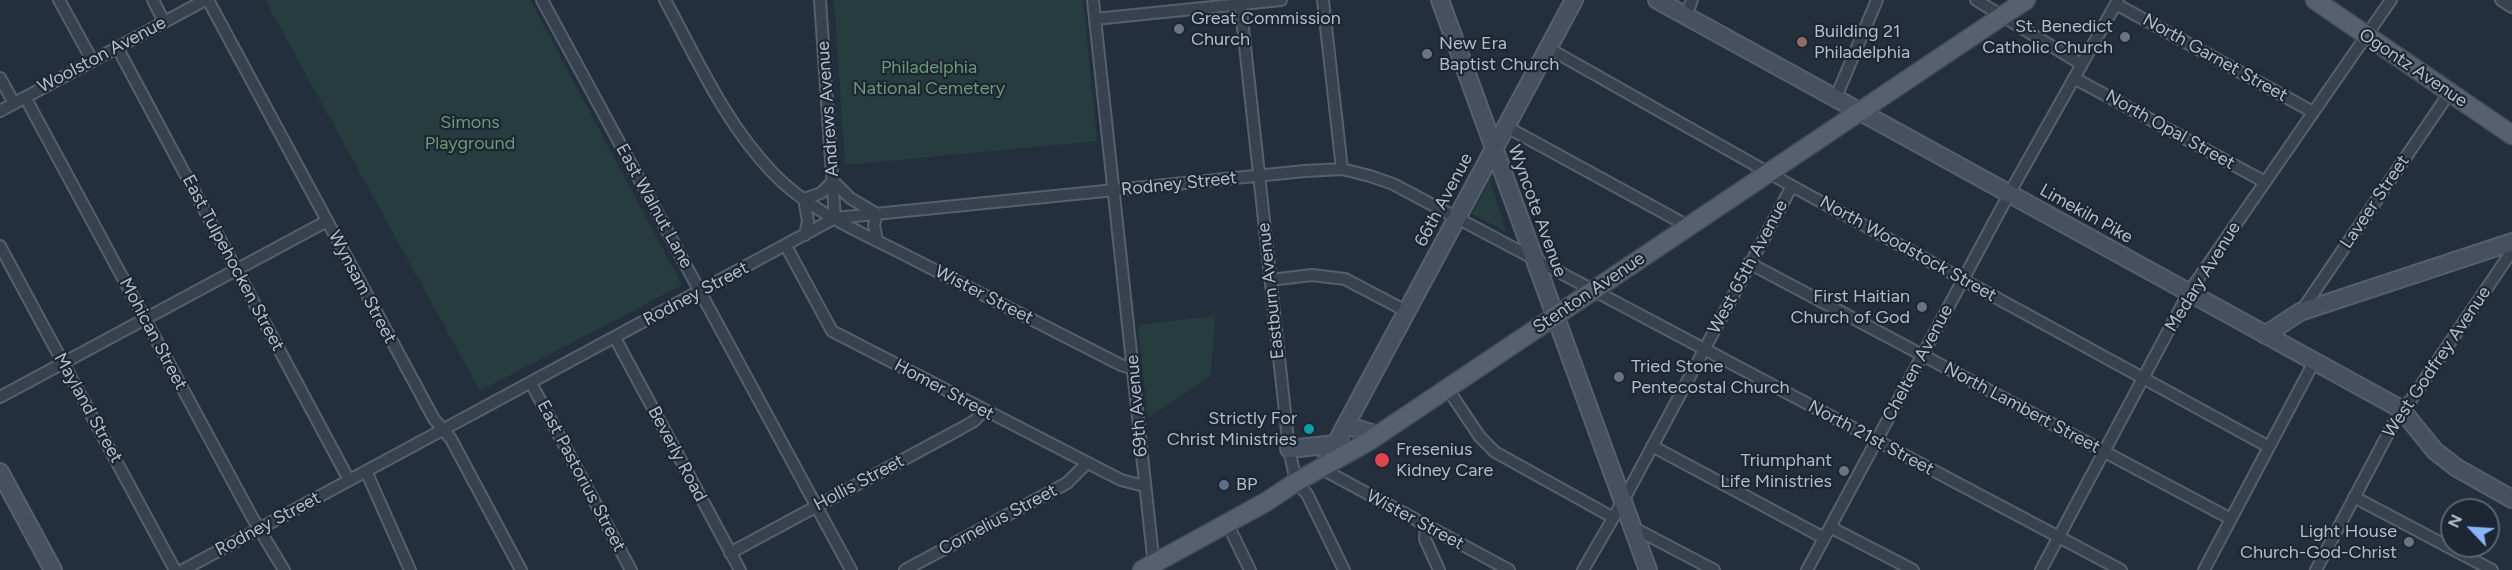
<!DOCTYPE html>
<style>
body{margin:0}
#map{position:relative;width:2512px;height:570px;overflow:hidden;background:#242f3e;font-family:Figtree,sans-serif}
canvas{display:block}
.north{position:absolute;left:2440px;top:498px;width:60px;height:60px;box-sizing:border-box;background:#1d2633;border:2px solid #59626f;border-radius:50%;rotate:295deg;font-size:16px;font-weight:700;line-height:24px;text-align:center;color:#b4bcc9}
.north::after{content:'';display:block;margin:auto;width:21px;height:27px;background:#8ab4f8;clip-path:polygon(50% 0,100% 100%,50% 72%,0 100%)}
</style>
<div id="map">
<canvas width="2512" height="570"></canvas>
<div class="north">N</div>
</div>
<script>
const c = document.querySelector('canvas').getContext('2d');
c.lineJoin = 'round';
function paint(path, color) { c.fillStyle = color; c.fill(path, 'evenodd'); }
function strokePath(path, color, width, dash) { c.strokeStyle = color; c.lineWidth = width; c.lineCap = dash ? 'butt' : 'round'; c.setLineDash(dash || []); c.stroke(path); }
function label(font, color, halo, rows, align = 'center') {
  c.font = font + ' Figtree,sans-serif'; c.lineWidth = 4.5; c.setLineDash([]); c.textBaseline = 'middle'; c.strokeStyle = halo; c.fillStyle = color; for (const [text, x, y, turn = 0] of rows) {
    c.save(); c.translate(x, y); c.rotate((+turn || 0) * Math.PI / 180); c.textAlign = isNaN(turn) ? turn : align; if (halo) c.strokeText(text, 0, 0); c.fillText(text, 0, 0); c.restore();
  }
}
const green = new Path2D(`
 M265,0H530L682,285L480,391Z
 M834,0H1083L1097,141L845,165Z
 M1490,180L1506,232L1472,214Z
 M1215,316L1211,376L1148,418L1138,325Z`);
const street = new Path2D(`
 M59,0L92,60
 M153,0L164,22
 M208,0L434,419L451,439L521,570
 M542,0L851,570
 M665,0C697,59 725,123 773,173C811,213 867,235 915,260C984,295 1052,330 1121,365L1134,369
 M820,0L835,218
 M1093,0L1154,566
 M1240,0L1289,449L1296,482L1307,494L1344,570
 M1323,0L1342,169
 M1976,0L2081,64
 M2501,0L2512,7
 M2116,4L2313,112
 M1686,16L1692,0
 M1095,19L1281,0
 M117,47L349,480
 M1548,48L1792,186L2269,447
 M0,78L14,103
 M2074,78L2265,182
 M25,97L252,517L284,570
 M1836,97L1877,0
 M0,111L205,0
 M1505,126L1688,226
 M805,235L808,221L804,199L821,193L833,181L850,198L877,214L874,225L877,240
 M0,246L175,570
 M786,246L832,331L1121,480L1144,486
 M1749,263L2231,519
 M1270,280L1312,275L1345,279L1406,311
 M2302,310L2450,92
 M615,338L740,570
 M531,383L631,570
 M1447,388L1480,437L1495,452L1612,517
 M0,397L327,221
 M1652,446L1824,538
 M1322,469L1509,570
 M366,471L410,570
 M2354,497L2492,570
 M1227,523L1250,570
 M1426,526L1425,539L1439,570
 M1632,527L1714,570
 M1830,527L1913,570
 M730,553L960,429L974,421L984,411
 M183,570L835,218L1305,171L1342,169L1370,176L1393,184L2121,570
 M905,570L1067,483L1087,463
 M1583,570L1623,501L1792,186
 M1807,570L2009,194L2118,0
 M2041,570L2189,292L2391,0
 M2204,570L2315,360
 M2316,570L2401,409L2411,400L2512,251`);
const secondary = new Path2D(`
 M1440,0L1648,570
 M1657,0L2401,409L2435,451L2457,468L2512,499
 M2265,335L2300,312L2512,242
 M1349,420L1352,427L1378,435
 M1289,449L1336,444
 M1322,469L1574,0
 M0,472L53,570`);
const primary = new Path2D(`
 M2315,0L2512,135
 M1142,570L1266,502L1296,482L1369,441L2026,0`);
const markers = [
 [1179,29,6,"#6b7280"],
 [2125,37,6,"#6b7280"],
 [1802,42,6,"#8d6e63"],
 [1427,54,6,"#6b7280"],
 [1922,307,6,"#6b7280"],
 [1619,377,6,"#6b7280"],
 [1309,429,6,"#0f9aa8"],
 [1382,460,8,"#e0444e"],
 [1844,471,6,"#6b7280"],
 [1224,485,6,"#5c6f8a"],
 [2409,542,6,"#6b7280"]
];
const poiNames = [
 ["Great Commission",1191,19],
 ["Church",1191,40],
 ["St. Benedict",2113,27,"right"],
 ["Catholic Church",2113,48,"right"],
 ["Building 21",1814,32],
 ["Philadelphia",1814,53],
 ["New Era",1439,44],
 ["Baptist Church",1439,65],
 ["First Haitian",1910,297,"right"],
 ["Church of God",1910,318,"right"],
 ["Tried Stone",1631,367],
 ["Pentecostal Church",1631,388],
 ["Strictly For",1297,419,"right"],
 ["Christ Ministries",1297,440,"right"],
 ["Fresenius",1396,450],
 ["Kidney Care",1396,471],
 ["Triumphant",1832,461,"right"],
 ["Life Ministries",1832,482,"right"],
 ["BP",1236,485],
 ["Light House",2397,532,"right"],
 ["Church-God-Christ",2397,553,"right"]
];
const streetNames = [
 ["Woolston Avenue",102,55,-28],
 ["North Garnet Street",2215,58,29],
 ["Ogontz Avenue",2413,68,34],
 ["Andrews Avenue",828,109,-94],
 ["North Opal Street",2170,130,29],
 ["Rodney Street",1179,184,-6],
 ["66th Avenue",1444,200,-62],
 ["Laveer Street",2375,202,-56],
 ["East Walnut Lane",654,206,61],
 ["Wyncote Avenue",1537,211,70],
 ["Limekiln Pike",2086,214,29],
 ["North Woodstock Street",1908,249,29],
 ["East Tulpehocken Street",233,263,62],
 ["West 65th Avenue",1748,267,-62],
 ["Medary Avenue",2203,277,-58],
 ["Wynsam Street",362,287,62],
 ["Eastburn Avenue",1271,291,-96],
 ["Stenton Avenue",1589,293,-34],
 ["Rodney Street",696,294,-28],
 ["Wister Street",984,295,27],
 ["Mohican Street",153,334,62],
 ["West Godfrey Avenue",2437,362,-56],
 ["Chelten Avenue",1918,363,-62],
 ["Homer Street",944,390,28],
 ["69th Avenue",1137,406,-95],
 ["Mayland Street",88,408,61],
 ["North Lambert Street",2022,408,28],
 ["North 21st Street",1871,438,28],
 ["Beverly Road",677,454,62],
 ["East Pastorius Street",581,476,62],
 ["Hollis Street",859,483,-28],
 ["Cornelius Street",998,520,-28],
 ["Wister Street",1415,520,28],
 ["Rodney Street",268,524,-28]
];
const parkNames = [
 ["Philadelphia",929,68],
 ["National Cemetery",929,89],
 ["Simons",470,123],
 ["Playground",470,144]
];
paint(green, '#263c3f');
strokePath(street, '#565f6c', 14);
strokePath(secondary, '#565f6c', 20);
strokePath(primary, '#414a57', 21);
strokePath(street, '#38414e', 10);
strokePath(secondary, '#465061', 16);
strokePath(primary, '#56606e', 18);
for (const [x, y, r, color] of markers) { const dot = new Path2D(); dot.arc(x, y, r, 0, 2 * Math.PI); c.fillStyle = color; c.fill(dot); strokePath(dot, '#1d2633', 2); }
label('18px', '#b4bcc9', '#1d2633', poiNames, 'left');
label('18px', '#b4bcc9', '#1d2633', streetNames);
label('18px', '#6b9a76', '#1d2633', parkNames);
</script>
